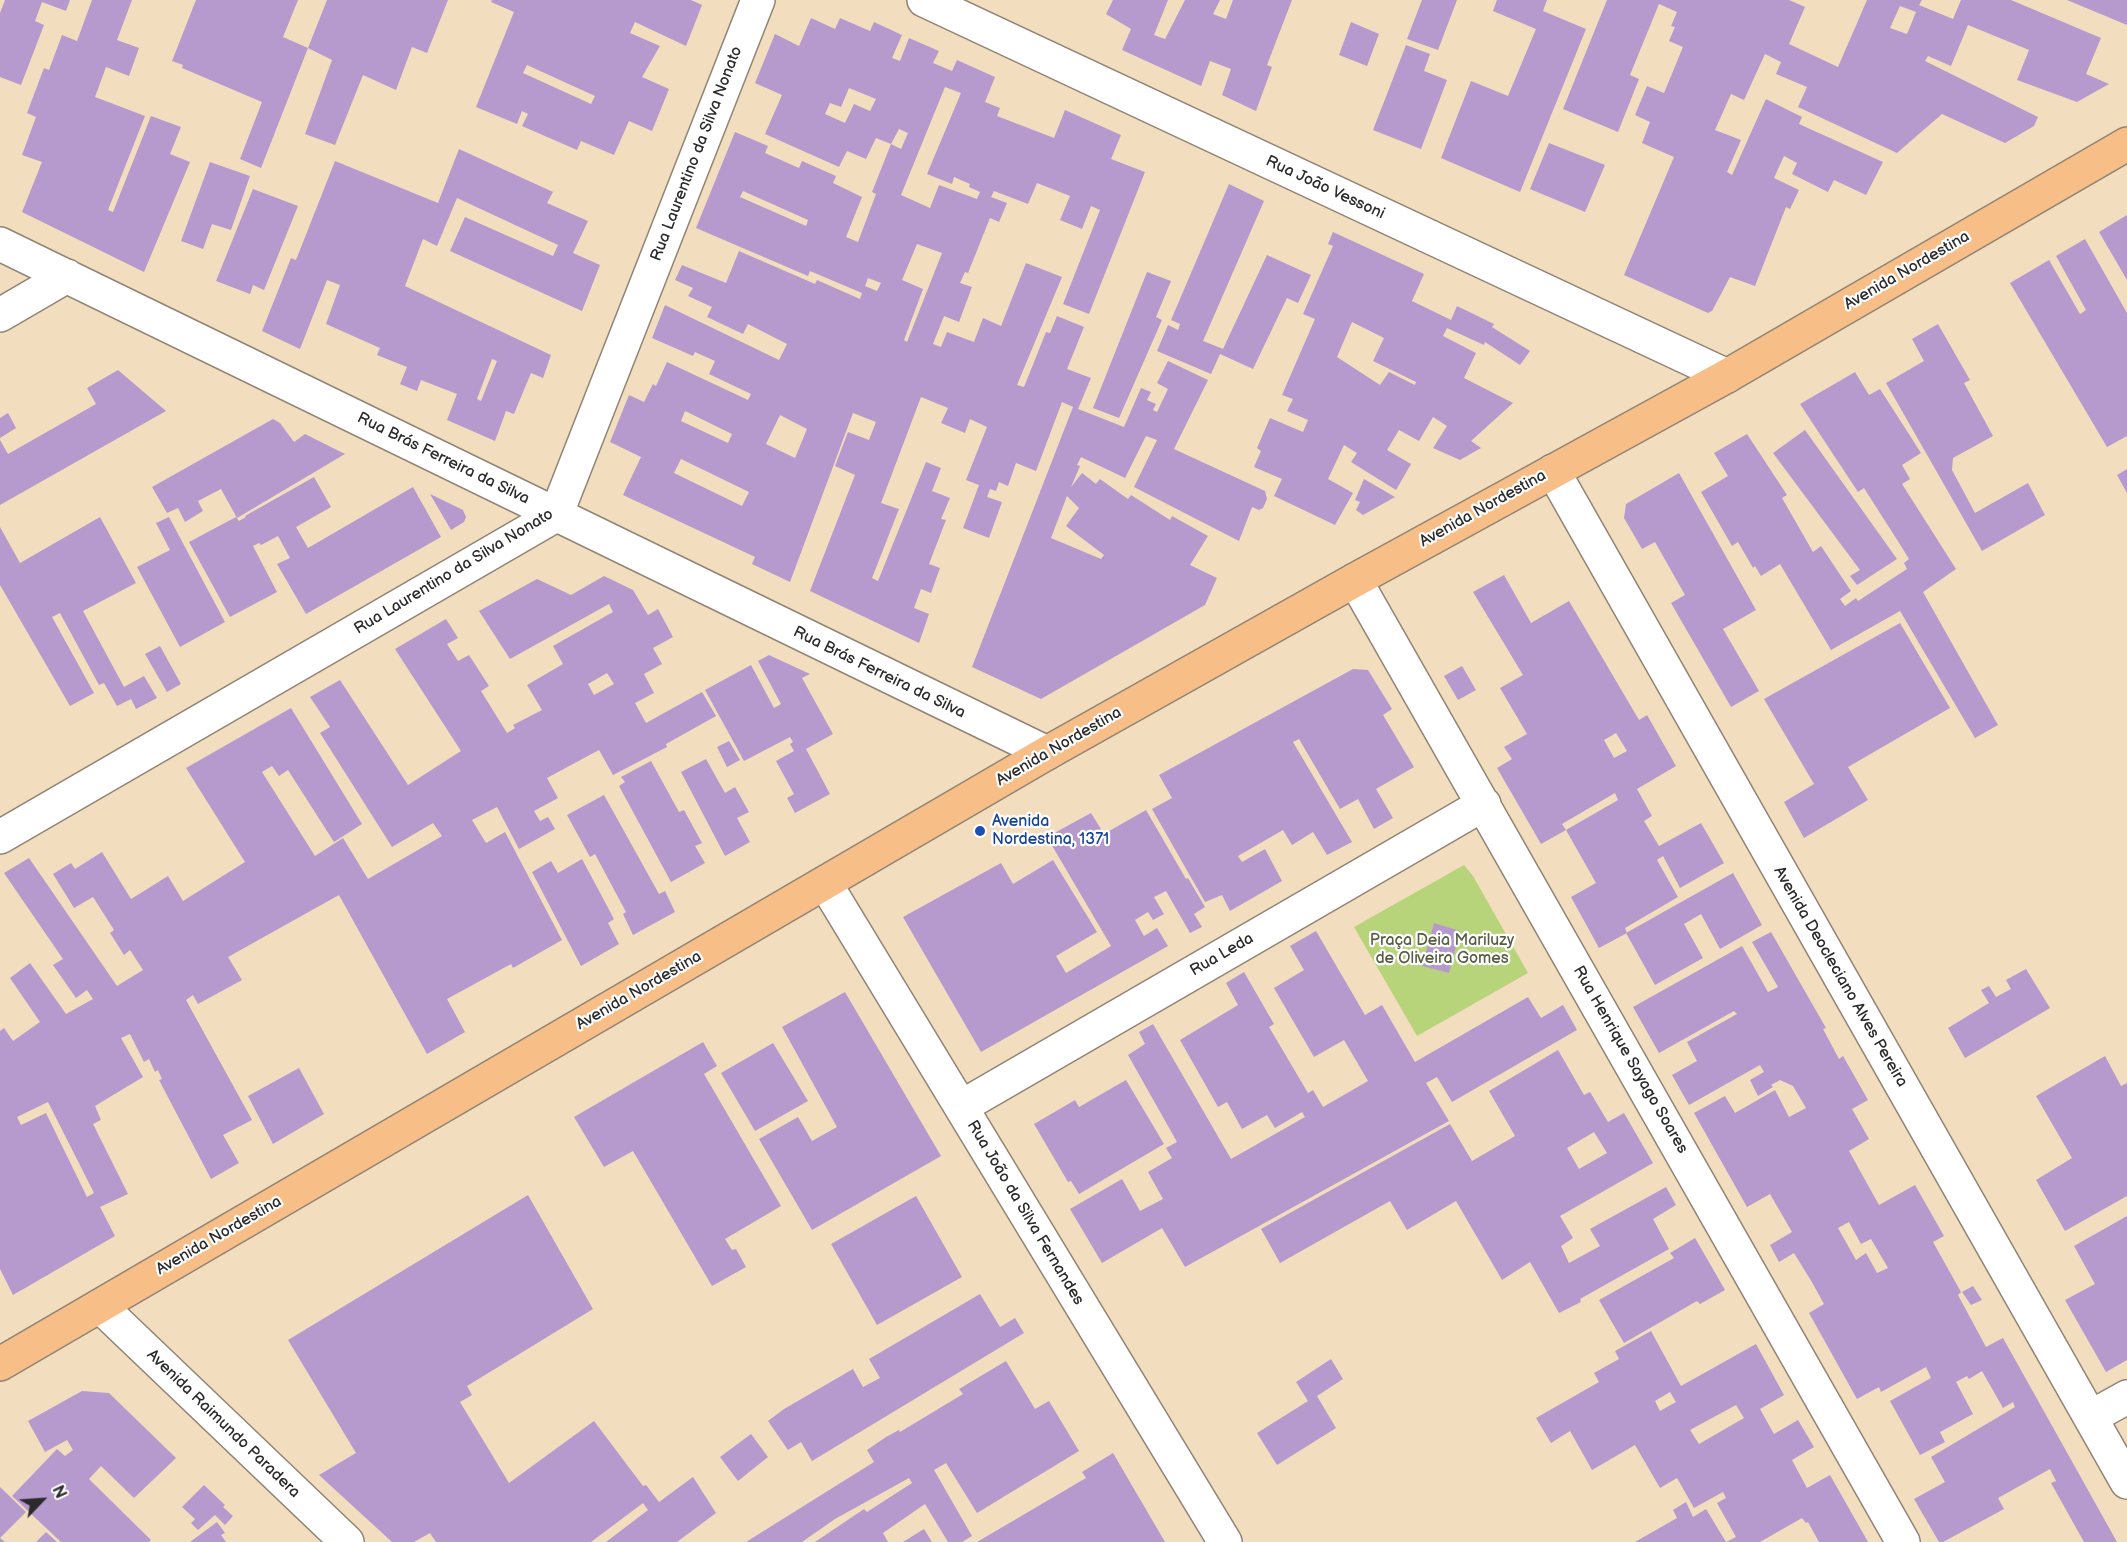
<!DOCTYPE html>
<meta charset="utf-8">
<style>
body{margin:0}
#map{position:relative;width:2127px;height:1542px;overflow:hidden;background:#f3ddbf;font-family:"Balsamiq Sans",sans-serif}
canvas{display:block}
.north{position:absolute;left:12px;top:1470px;width:60px;height:60px;-webkit-text-stroke:4px #fff;paint-order:stroke;rotate:65deg;font-size:16px;font-weight:700;line-height:24px;text-align:center;color:#2b2b2b}
.north::after{content:'';display:block;margin:auto;width:21px;height:27px;background:#2b2b2b;clip-path:polygon(50% 0,100% 100%,50% 72%,0 100%)}
</style>
<div id="map">
<canvas width="2127" height="1542"></canvas>
<div class="north">N</div>
</div>
<script>
const c = document.querySelector('canvas').getContext('2d');
c.lineJoin = 'round';
function paint(path, color) { c.fillStyle = color; c.fill(path, 'evenodd'); }
function strokePath(path, color, width, dash) { c.strokeStyle = color; c.lineWidth = width; c.lineCap = dash ? 'butt' : 'round'; c.setLineDash(dash || []); c.stroke(path); }
function label(font, color, halo, rows, align = 'center') {
  c.font = font + ' "Balsamiq Sans",sans-serif'; c.lineWidth = 4.5; c.setLineDash([]); c.textBaseline = 'middle'; c.strokeStyle = halo; c.fillStyle = color; for (const [text, x, y, turn = 0] of rows) {
    c.save(); c.translate(x, y); c.rotate((+turn || 0) * Math.PI / 180); c.textAlign = isNaN(turn) ? turn : align; if (halo) c.strokeText(text, 0, 0); c.fillText(text, 0, 0); c.restore();
  }
}
const green = new Path2D(`
 M1464,865L1473,876L1528,973L1417,1036L1354,927Z`);
const building = new Path2D(`
 M5,0H70L66,11L42,2L35,21L44,25L21,85L0,77V13Z
 M92,0H132L117,40L139,48L129,76L106,67L95,97L145,116L108,210L113,212L151,116L181,127L170,154L190,162L144,272L22,212L42,162L22,155L36,117L27,113L44,68L49,70L62,35L77,41Z
 M196,0H298L283,37L308,48L261,168L240,159L262,102L182,68L183,65L172,61Z
 M327,0H448L427,53L412,47L396,90L363,75L335,145L305,134L332,60L308,48Z
 M492,0H691L702,5L686,46L635,22L630,33L660,46L642,77L669,89L652,131L629,121L614,155L581,141L577,150L522,126L528,114L522,111L517,124L476,107L514,12L491,2ZM527,65L595,96L591,104L523,73Z
 M1113,0H1168L1154,35L1165,39L1185,0H1220L1213,14L1226,19L1233,0H1292L1267,65L1272,67L1256,111L1222,95L1231,69L1210,61L1201,86L1122,50L1131,29L1106,14Z
 M1422,0H1457L1438,50L1407,39Z
 M1497,0H1547L1543,11L1586,29L1520,192L1441,158L1471,81L1508,96L1536,29L1493,11Z
 M1607,0H1789L1805,7L1789,44L1838,67L1867,0H1922L1919,5L1953,19L1961,0H2011L2101,38L2086,74L2109,84L2077,102L2017,80L2029,50L1968,25L1951,66L1928,56L1925,61L2038,117L2034,126L2005,143L1942,114L1897,153L1798,107L1807,87L1776,74L1781,62L1765,54L1744,100L1731,94L1715,130L1741,140L1727,172L1732,175L1766,99L1802,117L1799,124L1883,162L1866,195L1834,180L1828,192L1792,174L1797,163L1784,156L1774,178L1799,190L1790,209L1786,207L1755,286L1730,277L1712,311L1708,313L1624,275L1674,157L1642,143L1650,122L1635,115L1647,86L1664,93L1683,47L1669,41L1675,27L1671,26L1677,12L1659,4L1630,75L1639,79L1618,132L1563,109ZM1900,6L1916,12L1907,34L1890,28Z
 M2067,0H2127V25Z
 M811,18L835,29L840,18L870,31L874,22L902,35L892,58L900,61L909,38L939,51L933,63L952,71L957,60L995,77L985,102L1000,108L997,116L1054,138L1065,110L1121,135L1111,159L1145,172L1089,314L1063,304L1100,210L1091,206L1082,229L1060,220L1070,196L1037,183L1028,204L994,191L991,197L1007,203L999,222L990,218L968,273L965,272L960,283L972,287L959,322L944,316L933,344L941,347L947,332L974,342L983,318L1001,326L1026,263L1062,277L1017,385L1024,387L1046,332L1050,333L1057,316L1084,327L1067,369L1091,378L1078,409L1091,414L1124,427L1141,388L1151,392L1147,400L1156,404L1153,410L1157,412L1168,389L1157,383L1168,361L1208,380L1174,449L1265,491L1267,499L1263,508L1259,510L1252,507L1239,541L1134,487L1157,440L1146,436L1125,478L1081,457L1077,465L1080,466L1071,487L1082,473L1096,484L1100,479L1128,499L1131,495L1170,520L1172,516L1208,536L1190,565L1217,578L1205,605L1041,699L972,667L1073,407L1062,402L1036,471L1016,463L1008,486L999,482L996,491L990,489L987,497L1002,502L989,538L963,528L979,485L966,480L987,427L970,419L965,433L941,423L948,408L921,397L881,503L899,509L872,578L878,581L926,462L941,468L932,491L950,498L941,519L946,520L929,564L940,568L931,593L921,589L914,608L929,614L919,643L810,591L855,475L835,466L848,432L869,440L876,422L853,413L790,582L752,564L755,557L623,495L641,457L610,442L629,395L644,402L653,384L656,386L667,362L748,400L751,394L709,374L715,361L695,352L693,356L652,338L665,305L779,360L787,344L748,324L743,334L707,317L712,307L688,296L693,288L675,280L682,265L726,283L739,251L815,284L817,280L860,299L862,293L810,271L808,276L696,228L735,132L768,146L765,153L799,168L802,161L836,176L833,183L862,197L846,237L858,242L876,194L872,192L891,144L901,149L908,133L899,129L891,144L876,138L866,159L847,151L839,167L765,134L782,95L755,83L775,34L799,46ZM945,87L961,93L927,174L952,184L954,177L970,184L969,187L980,192L977,199L939,185L930,208L901,195ZM849,88L876,99L870,111L854,104L845,123L825,114L830,103L841,107ZM743,191L808,220L806,226L740,197ZM917,244L942,253L907,342L904,340L923,289L902,280ZM868,278L881,283L877,291L865,286ZM685,411L732,434L728,443L681,421ZM780,415L807,429L795,458L766,444ZM681,459L749,492L742,506L674,473ZM1067,496L1079,508L1066,526L1104,555L1101,559L1051,538Z
 M1351,22L1379,34L1367,66L1339,55Z
 M1406,45L1430,54L1424,71L1447,80L1421,149L1373,130Z
 M1549,143L1605,165L1585,212L1530,189Z
 M459,149L553,192L547,203L588,221L573,253L600,265L582,311L450,251L465,217L553,256L558,245L457,198L437,246L423,239L405,286L551,355L543,378L531,373L514,414L506,411L495,441L447,420L457,394L421,380L417,391L400,384L407,367L377,355L380,348L326,324L340,285L327,280L300,349L262,331L291,258L296,260L335,161L438,203ZM492,359L497,361L481,401L477,399Z
 M210,162L250,176L231,230L212,224L203,249L181,241Z
 M1229,184L1264,201L1203,341L1223,349L1267,255L1311,275L1298,303L1287,298L1253,369L1220,354L1211,374L1157,351L1168,325L1178,330L1180,324L1171,320Z
 M253,189L298,206L264,290L253,285L250,294L216,281Z
 M2127,215V280L2099,232Z
 M1333,232L1424,274L1412,301L1451,320L1457,306L1494,324L1492,327L1530,351L1520,365L1485,342L1484,345L1447,328L1443,336L1476,353L1464,378L1513,403L1471,441L1481,448L1460,460L1433,448L1447,426L1433,417L1419,441L1399,430L1387,450L1411,464L1396,490L1351,462L1357,453L1344,445L1328,479L1353,493L1335,525L1274,496L1282,479L1254,467L1261,451L1257,448L1270,418L1303,432L1308,420L1287,411L1293,399L1282,395L1315,319L1303,314L1333,246L1328,244ZM1352,322L1384,338L1373,361L1416,382L1415,385L1389,372L1380,385L1337,357Z
 M2085,239L2127,313V436L2107,447L2010,283L2049,260L2080,314L2086,310L2056,256Z
 M1147,272L1171,281L1156,317L1162,320L1119,418L1093,408Z
 M1938,324L1970,380L1964,383L1993,436L1953,458L1952,470L1975,513L2028,483L2045,515L1982,551L1886,383L1924,361L1912,339Z
 M118,370L166,411L0,505V440L8,454L96,404L87,388Z
 M1855,372L1869,395L1880,389L1921,453L1902,465L1910,479L1902,484L1956,569L1923,592L1998,725L1975,738L1900,611L1831,650L1780,564L1761,576L1755,566L1753,568L1738,542L1732,546L1701,492L1728,476L1714,453L1747,434L1787,495L1782,498L1813,552L1821,546L1851,591L1840,599L1845,606L1856,598L1858,601L1907,569L1904,563L1909,559L1901,546L1864,488L1858,492L1800,404Z
 M8,413L16,428L0,438V418Z
 M273,419L280,423L294,442L305,434L345,454L237,518L221,489L198,501L203,511L185,522L178,508L167,513L152,487Z
 M1805,430L1897,559L1857,585L1850,576L1860,570L1773,453Z
 M2127,469V493L2117,475Z
 M1679,473L1756,610L1723,629L1759,691L1731,707L1671,603L1685,595L1655,542L1642,549L1624,518L1626,504Z
 M314,477L331,507L296,527L308,548L413,487L441,537L306,614L277,564L290,558L278,536L261,545L259,543L253,546L277,592L230,617L189,542L236,517L239,521L246,517L245,516Z
 M1364,479L1395,497L1363,515L1356,510L1360,502L1355,500Z
 M430,494L463,510L466,517L464,522L451,530Z
 M100,517L136,583L83,611L124,687L144,676L157,698L136,709L131,699L117,706L104,683L99,685L60,613L52,617L94,693L70,706L0,585V527L20,563Z
 M169,517L225,622L180,647L137,567L170,550L156,523Z
 M1504,575L1531,623L1569,601L1639,720L1647,715L1676,766L1637,789L1652,816L1644,821L1659,846L1701,823L1724,863L1680,888L1663,856L1657,860L1678,897L1625,928L1627,933L1599,948L1571,897L1596,883L1566,830L1541,844L1497,768L1512,759L1504,747L1527,734L1500,688L1523,675L1473,592ZM1616,733L1627,751L1614,758L1604,740ZM1615,793L1618,800L1566,830L1562,824Z
 M604,576L633,590L648,615L658,609L673,637L653,648L662,664L644,674L654,693L635,703L646,723L702,692L716,716L666,744L667,747L613,775L599,750L547,778L558,798L534,811L540,821L548,817L555,829L519,849L497,807L472,820L486,843L505,832L562,940L513,968L511,964L447,999L465,1032L427,1054L339,895L228,957L242,980L198,1004L193,995L186,1000L252,1120L223,1135L239,1163L211,1179L159,1080L162,1079L158,1070L155,1072L149,1059L144,1062L130,1034L121,1038L143,1077L95,1106L101,1120L93,1124L128,1194L100,1207L115,1236L13,1295L0,1269V1031L4,1028L13,1041L40,1022L10,978L30,963L66,1014L93,999L87,990L76,998L53,965L63,959L4,873L29,858L117,986L143,970L130,950L124,955L110,933L114,930L93,897L74,908L53,874L71,863L75,869L102,852L131,899L168,876L183,901L245,862L186,768L291,708L362,824L334,842L288,770L279,776L272,766L262,772L315,856L343,838L368,879L442,836L433,823L392,847L320,733L330,727L310,697L340,680L408,785L461,751L395,649L446,619L458,638L447,644L458,661L469,655L489,686L481,691L507,733L515,728L513,725L542,710L527,685L563,664L553,646L613,612L609,604L510,659L479,611L537,579L571,595ZM607,673L614,684L594,695L588,684ZM48,1102L94,1193L87,1197L46,1113L21,1125L17,1117Z
 M1900,623L1950,708L1848,767L1868,800L1804,838L1784,802L1814,784L1764,699Z
 M160,646L181,684L167,692L145,654Z
 M769,655L810,674L802,678L833,734L806,749L830,794L795,813L787,798L794,794L776,761L794,751L790,744L793,742L790,737L744,761L705,690L751,665L774,708L781,704L758,661Z
 M1462,666L1476,690L1458,700L1444,676Z
 M1353,669L1368,670L1392,709L1383,715L1414,767L1376,789L1393,818L1374,829L1358,799L1340,809L1299,739L1293,742L1352,842L1327,855L1313,832L1292,845L1283,830L1238,856L1242,862L1265,849L1282,881L1230,911L1222,895L1205,902L1152,809L1172,798L1159,775Z
 M729,741L740,760L727,767L717,747Z
 M706,759L725,793L735,787L749,812L737,818L750,842L725,856L681,772Z
 M651,761L679,812L684,810L702,843L695,846L705,863L671,882L619,786L625,782L621,777Z
 M604,795L659,894L665,891L675,912L633,935L623,914L626,912L595,854L590,857L567,815Z
 M1146,810L1186,879L1188,878L1205,907L1194,914L1202,927L1190,933L1166,891L1154,897L1164,914L1153,920L1148,912L1135,920L1144,936L1157,928L1168,946L981,1052L903,917L1001,863L1013,884L1053,860L1097,932L1056,956L1066,973L1111,946L1047,837L1091,813L1104,834Z
 M582,859L614,919L608,923L619,944L581,966L532,872L551,861L558,873Z
 M1733,873L1762,925L1720,949L1701,914L1684,924L1703,958L1655,985L1626,933Z
 M1434,923L1460,931L1449,973L1422,966Z
 M1316,931L1365,1015L1382,1005L1415,1062L1528,997L1541,1018L1563,1005L1577,1030L1452,1102L1437,1077L1426,1083L1449,1121L1185,1267L1162,1228L1102,1263L1070,1209L1122,1179L1140,1211L1163,1199L1148,1172L1172,1158L1166,1148L1177,1142L1128,1055L1145,1044L1139,1032L1153,1024L1231,1159L1305,1117L1302,1112L1275,1128L1267,1115L1242,1129L1227,1102L1218,1107L1180,1040L1238,1005L1226,983L1244,972L1274,1024L1269,1027L1308,1093L1313,1090L1323,1107L1368,1081L1344,1040L1314,1057L1274,988L1304,970L1290,946Z
 M1771,932L1826,1028L1823,1029L1839,1059L1843,1056L1868,1100L1852,1109L1869,1139L1849,1151L1879,1205L1915,1185L1944,1236L1933,1242L1961,1292L1958,1295L1986,1347L2003,1338L2117,1542H2084L2051,1483L2056,1481L2050,1469L1998,1498L2004,1509L1943,1542H1939L1914,1499L1945,1482L1931,1457L2015,1407L2013,1402L2003,1408L1982,1371L1969,1379L1967,1376L1956,1382L1973,1414L1940,1432L1945,1442L1920,1455L1890,1401L1931,1378L1926,1367L1881,1392L1879,1387L1857,1399L1809,1313L1824,1304L1813,1284L1794,1253L1779,1262L1770,1245L1792,1232L1770,1194L1747,1207L1694,1113L1725,1096L1735,1113L1775,1090L1789,1117L1806,1108L1793,1086L1780,1080L1771,1085L1773,1087L1758,1096L1750,1080L1764,1072L1760,1065L1689,1105L1672,1075L1697,1061L1687,1042L1737,1014L1734,1011L1659,1053L1633,1007L1742,946L1768,992L1778,987L1752,942ZM1849,1222L1861,1244L1871,1239L1888,1268L1877,1273L1866,1253L1856,1260L1838,1228Z
 M2026,969L2050,1008L1965,1058L1948,1028L1989,1003L1981,990L1989,986L1996,997L2011,989L2006,980Z
 M845,992L941,1156L812,1230L759,1139L798,1117L812,1141L837,1127L782,1027Z
 M703,1042L717,1066L704,1074L781,1206L725,1239L732,1250L736,1249L746,1267L712,1286L633,1151L604,1167L574,1117Z
 M773,1043L808,1101L755,1131L721,1073Z
 M1558,1050L1584,1095L1590,1092L1608,1122L1624,1113L1653,1163L1560,1216L1573,1238L1561,1246L1569,1263L1600,1246L1590,1229L1666,1187L1676,1205L1653,1219L1669,1249L1580,1299L1581,1302L1559,1313L1530,1262L1502,1280L1456,1201L1407,1230L1390,1201L1280,1263L1261,1229L1450,1124L1472,1161L1515,1136L1489,1091ZM1594,1132L1607,1153L1579,1169L1567,1148Z
 M2105,1056L2121,1086L2127,1083V1196L2065,1231L2036,1180L2072,1158L2036,1096Z
 M299,1068L324,1114L273,1144L248,1096Z
 M1126,1080L1164,1144L1079,1194L1071,1181L1068,1182L1034,1124L1075,1100L1079,1107Z
 M528,1195L593,1309L467,1386L472,1395L460,1402L509,1483L594,1421L643,1486L646,1485L659,1502L693,1477L716,1513L677,1542H606L648,1510L643,1503L591,1542H436L430,1533L414,1542H392L319,1475L356,1453L288,1340Z
 M916,1196L962,1277L877,1325L831,1244Z
 M2127,1216V1360L2106,1372L2065,1300L2095,1284L2074,1246Z
 M1695,1238L1725,1290L1700,1304L1697,1301L1624,1343L1599,1300L1674,1258L1670,1253Z
 M1973,1286L1982,1300L1971,1305L1962,1292Z
 M980,1294L1000,1327L1015,1318L1024,1333L812,1461L801,1442L788,1450L768,1421L784,1409L853,1369L863,1387L880,1378L869,1359Z
 M1651,1331L1681,1386L1756,1344L1784,1395L1760,1409L1774,1434L1798,1420L1814,1447L1792,1460L1807,1488L1830,1475L1868,1542H1819L1808,1522L1806,1523L1802,1518L1760,1542H1726L1736,1537L1717,1503L1726,1498L1723,1492L1694,1508L1677,1478L1660,1488L1635,1445L1592,1470L1570,1431L1551,1443L1536,1418L1599,1382L1594,1373L1619,1359L1615,1351ZM1670,1392L1676,1402L1660,1411L1655,1401ZM1736,1405L1744,1418L1699,1444L1690,1430Z
 M1331,1359L1343,1379L1317,1396L1336,1428L1277,1465L1257,1433L1308,1401L1296,1382Z
 M1006,1361L1035,1409L1049,1401L1079,1451L977,1513L946,1463L934,1470L972,1536L962,1542H948L925,1504L883,1533L888,1542H815L864,1509L867,1512L912,1483L909,1478L835,1519L802,1542H746L874,1462L867,1450L886,1437L899,1430L900,1432L963,1394L959,1389Z
 M82,1391L109,1393L176,1458L134,1498L101,1466L89,1479L151,1540L149,1542H61L12,1496L57,1449L65,1456L73,1450L67,1440L45,1452L28,1421Z
 M751,1434L768,1457L738,1481L720,1457Z
 M1113,1453L1165,1542H977L1086,1478L1082,1472Z
 M204,1485L225,1505L223,1507L233,1516L225,1525L215,1515L198,1530L191,1523L195,1519L182,1507Z
 M0,1487L26,1512L0,1538L5,1542H0Z
 M1686,1502L1693,1517L1706,1509L1726,1542H1635L1677,1518L1673,1510Z
 M217,1522L225,1533L221,1535L226,1542H190Z
 M924,1529L932,1542H903Z
 M46,1532L57,1542H36Z`);
const minor = new Path2D(`
 M924,0L1727,376
 M0,244L1047,753
 M0,315L67,276
 M1553,471L2127,1482
 M1355,580L1903,1542
 M0,837L556,515L758,0
 M825,883L1225,1542
 M961,1107L1484,804
 M100,1306L347,1542
 M2091,1417L2127,1397`);
const major = new Path2D(`
 M0,1364L1047,753L1355,580L1727,376L2127,144`);
const markers = [
 [980,831,6,"#1a4fb4"]
];
const streetNames = [
 ["Rua Laurentino da Silva Nonato",697,154,-69],
 ["Rua João Vessoni",1325,188,25],
 ["Avenida Nordestina",1907,271,-30],
 ["Rua Brás Ferreira da Silva",443,459,26],
 ["Avenida Nordestina",1483,509,-29],
 ["Rua Laurentino da Silva Nonato",454,572,-31],
 ["Rua Brás Ferreira da Silva",879,673,26],
 ["Avenida Nordestina",1059,747,-30],
 ["Rua Leda",1222,955,-30],
 ["Avenida Deocleciano Alves Pereira",1840,977,60],
 ["Avenida Nordestina",639,991,-30],
 ["Rua Henrique Sayago Soares",1630,1060,60],
 ["Rua João da Silva Fernandes",1025,1213,59],
 ["Avenida Nordestina",219,1236,-30],
 ["Avenida Raimundo Paradera",223,1424,44]
];
const transitNames = [
 ["Avenida",992,822],
 ["Nordestina, 1371",992,840]
];
const parkNames = [
 ["Praça Deia Mariluzy",1442,941],
 ["de Oliveira Gomes",1442,959]
];
paint(green, '#b8d47a');
paint(building, '#b69acd');
strokePath(minor, '#8f8475', 36);
strokePath(major, '#8f8475', 36);
strokePath(minor, '#fff', 33);
strokePath(major, '#f7be87', 33);
for (const [x, y, r, color] of markers) { const dot = new Path2D(); dot.arc(x, y, r, 0, 2 * Math.PI); c.fillStyle = color; c.fill(dot); strokePath(dot, '#fff', 2); }
label('16px', '#2b2b2b', '#fff', streetNames);
label('16px', '#164399', '#fff', transitNames, 'left');
label('16px', '#555e43', '#fff', parkNames);
</script>
